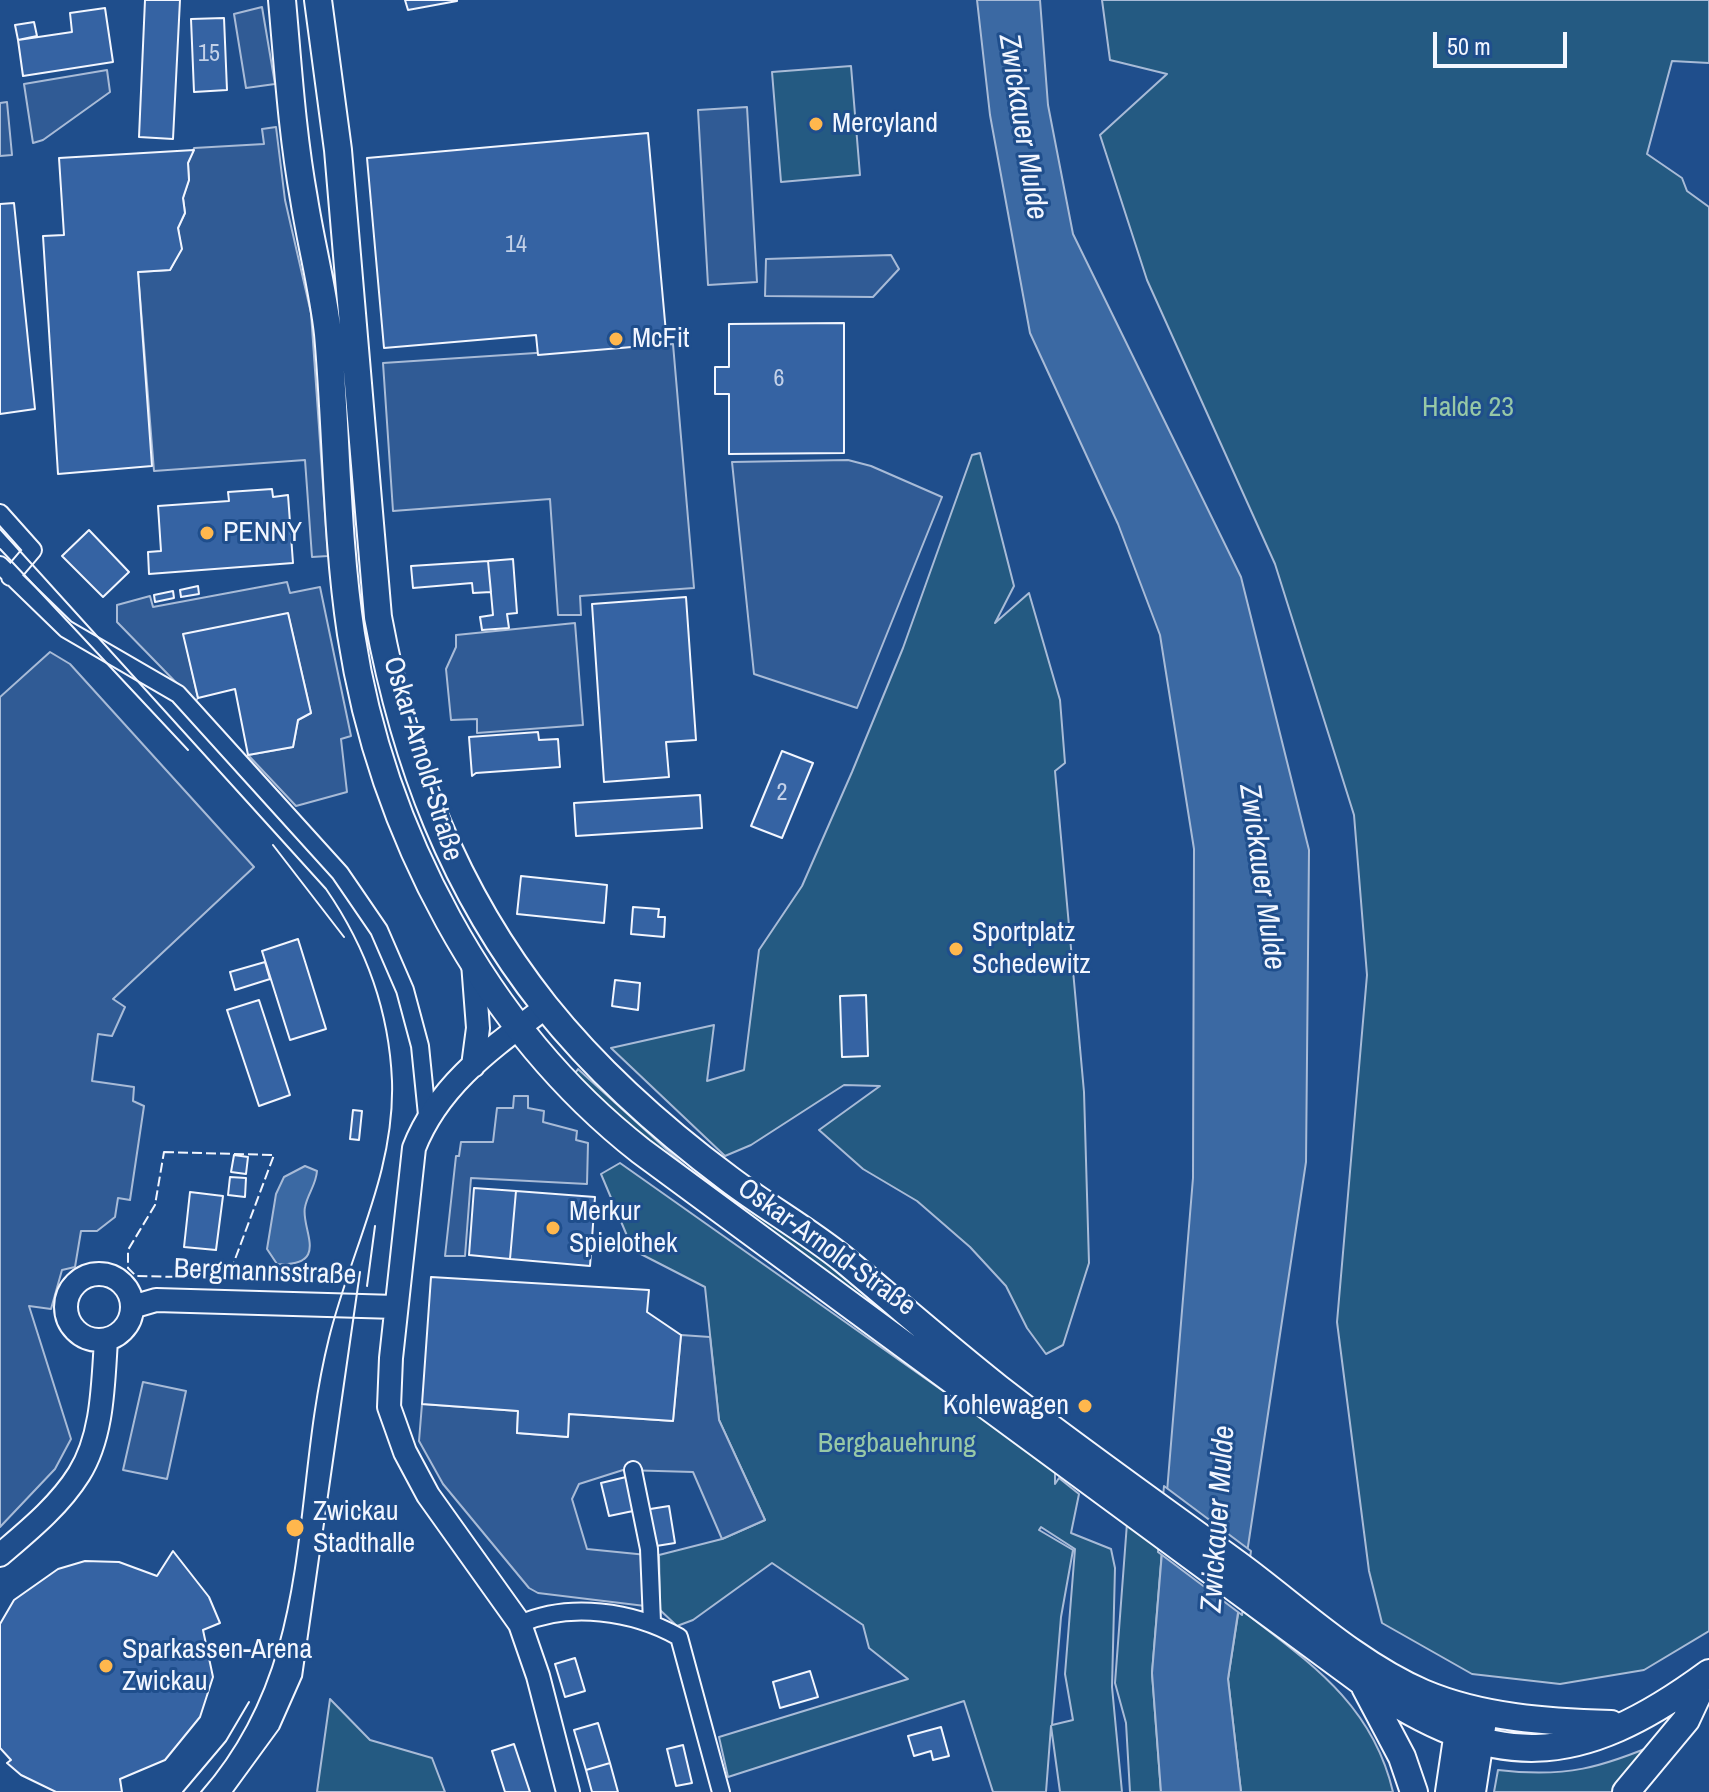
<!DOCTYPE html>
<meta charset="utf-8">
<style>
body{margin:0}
#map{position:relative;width:1709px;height:1792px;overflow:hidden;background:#1f4e8c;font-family:"Archivo Narrow",sans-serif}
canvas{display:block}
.scale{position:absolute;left:1433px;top:32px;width:134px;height:36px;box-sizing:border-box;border:4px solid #f2f6ff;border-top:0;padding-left:10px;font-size:24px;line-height:28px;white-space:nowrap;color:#f2f6ff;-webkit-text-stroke:6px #1f4e8c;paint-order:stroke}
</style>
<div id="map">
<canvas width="1709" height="1792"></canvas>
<div class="scale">50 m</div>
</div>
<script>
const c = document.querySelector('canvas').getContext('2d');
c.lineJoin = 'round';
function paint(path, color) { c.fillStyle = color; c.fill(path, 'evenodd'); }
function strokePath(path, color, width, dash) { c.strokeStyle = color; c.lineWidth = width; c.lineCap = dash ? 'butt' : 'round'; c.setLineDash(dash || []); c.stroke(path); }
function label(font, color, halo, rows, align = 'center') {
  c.font = font + ' "Archivo Narrow",sans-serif'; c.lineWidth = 6; c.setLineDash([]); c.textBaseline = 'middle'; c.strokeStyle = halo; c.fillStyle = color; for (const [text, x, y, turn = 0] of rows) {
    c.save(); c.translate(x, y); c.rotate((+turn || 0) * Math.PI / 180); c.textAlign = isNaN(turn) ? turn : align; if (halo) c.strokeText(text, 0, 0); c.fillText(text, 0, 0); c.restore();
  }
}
const green = new Path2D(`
 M1102,0H1709V63L1672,61L1647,154L1682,178L1687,191L1709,207V1631L1644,1670L1560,1684L1472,1674L1382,1623L1369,1571L1337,1322L1367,975L1354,815L1275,564L1147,280L1100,135L1167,74L1110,60Z
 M851,66L860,175L781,182L772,72Z
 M980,453L1014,586L995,623L1029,593L1060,700L1065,763L1055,771L1084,1092L1089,1263L1063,1345L1046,1354L1027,1328L1006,1286L970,1247L917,1201L863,1169L819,1130L880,1086L844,1085L751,1145L725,1156L611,1048L714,1025L707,1081L744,1070L759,950L802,886L852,772L903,648L972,455Z
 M578,1069L686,1167L851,1276L878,1305L876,1308L652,1149L574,1075Z
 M620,1163L1055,1470V1484L1059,1478L1079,1494L1071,1533L1111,1549L1115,1568L1112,1687L1122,1792H1060L1051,1726L1046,1792H993L964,1701L728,1777L719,1737L908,1679L869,1648L863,1625L772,1563L693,1620L677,1626L660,1610L659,1555L722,1539L765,1520L719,1420L705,1287L633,1250L601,1174ZM1041,1527L1075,1549L1065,1674L1073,1720L1052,1725L1061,1617L1073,1550L1039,1530Z
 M1127,1523L1162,1550L1152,1673L1161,1792H1130L1126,1723L1115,1683Z
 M1239,1608C1307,1661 1372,1702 1393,1792H1241L1228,1679Z
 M330,1699L370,1740L432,1758L445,1792H317Z
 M1664,1741L1613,1792H1494L1498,1770C1566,1778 1601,1768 1664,1741Z`);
const parking = new Path2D(`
 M262,7L275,84L246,88L234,14Z
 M107,70L110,92L43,140L33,143L24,84Z
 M7,102L12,155L0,156V103Z
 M747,107L757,282L708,285L698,110Z
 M276,127L285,200L311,313L328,556L312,557L305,460L154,471L138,272L170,270L181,249L178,228L185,213L183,198L189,180L188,163L194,148L264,144L262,129Z
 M891,255L899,269L873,297L765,296L766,259Z
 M673,344L694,588L580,596L581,615H558L550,499L393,511L383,363Z
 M848,460L871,466L942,497L857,708L754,674L732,462Z
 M287,582L290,593L320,587L351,736L341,739L347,792L296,806L248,755L293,747L298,720L311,713L288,614L184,635L198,698L195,702L117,622V605L150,596L153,607Z
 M575,623L583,725L477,733V719L451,720L446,669L456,647V635Z
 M50,652L70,664L254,867L113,999L125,1007L112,1036L98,1034L92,1081L134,1087L133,1101L144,1106L130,1200L118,1198L115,1217L97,1231H81L75,1267L62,1270L51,1309L29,1306L71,1439L55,1469L0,1527V697Z
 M514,1096H528V1108L544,1111L543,1122L577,1131L576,1140L588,1143L587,1184L471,1178L465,1256H445L456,1156H459L461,1142H493L497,1108H513Z
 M681,1335L710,1337L719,1420L765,1520L722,1539L693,1472L623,1470L579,1484L572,1499L587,1549L647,1555L645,1606L538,1593L529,1588L443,1484L419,1441L422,1404L518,1411L517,1433L567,1437L569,1414L673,1421Z
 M143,1382L186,1391L167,1479L123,1470Z`);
const water = new Path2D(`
 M977,0H1040L1048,105L1073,234L1241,577L1309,850L1306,1162L1228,1679L1241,1792H1161L1152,1673L1193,1178L1194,849L1160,635L1118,524L1030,333L990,115Z
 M305,1166L317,1171C316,1185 308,1193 305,1207C300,1228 332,1267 277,1264L267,1249L276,1194L284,1177Z`);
const pier = new Path2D(`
 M1164,1486L1251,1551L1242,1615L1158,1552Z`);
const building = new Path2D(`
 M145,0H180L173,139L139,137Z
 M405,0H457V1L408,10Z
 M105,8L113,62L23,76L18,40L72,32L70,13Z
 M224,18L227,90L194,92L191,19Z
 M34,22L37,36L18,40L15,25Z
 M648,133L667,344L538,355L536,335L384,348L367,158Z
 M194,150L188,163L189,180L183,198L185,213L178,228L182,249L170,270L138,272L152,466L58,474L43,236L64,235L59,158Z
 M14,203L35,409L0,414V204Z
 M844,323V453L729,454V394H715V367H729V324Z
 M272,489L273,497L288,495L293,563L149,574L148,552L161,551L158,506L229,501L228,492Z
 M89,530L129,572L103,597L62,556Z
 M513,559L517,613L507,614L509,628L482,630L480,617L493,615L488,561Z
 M488,561L491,592L473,593L472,583L413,588L411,566Z
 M198,586L199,594L181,597L180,590Z
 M173,591L174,598L155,602L154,595Z
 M686,597L696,740L666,742L669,777L604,782L592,604Z
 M288,613L311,713L298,720L293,747L248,755L235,689L198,698L183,634Z
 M538,732L539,740L558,739L560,767L476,773L472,776L469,737Z
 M782,751L813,763L782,838L751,826Z
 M700,795L702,828L576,836L574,803Z
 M521,876L607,885L604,923L517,914Z
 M633,907L659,909L658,917H665L664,937L631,934Z
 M298,939L326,1029L290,1040L262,951Z
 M265,962L270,979L235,990L230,972Z
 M615,980L640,983L638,1010L612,1006Z
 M866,995L868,1056L842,1057L840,996Z
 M259,1000L290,1095L259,1106L227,1010Z
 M353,1110L362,1111L359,1140L350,1139Z
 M234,1155L248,1157L246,1174L231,1172Z
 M230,1177L246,1178L245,1197L228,1195Z
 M474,1188L516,1191L510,1259L469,1255Z
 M516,1191L595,1197L590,1266L510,1259Z
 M190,1192L223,1196L216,1250L184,1247Z
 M431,1277L649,1290L647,1312L681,1335L673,1421L569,1414L568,1437L517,1433L518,1411L422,1404Z
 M626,1477L633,1511L609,1516L601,1483Z
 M669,1506L675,1543L650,1547L644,1510Z
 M173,1551L209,1597L220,1623L203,1630L213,1677L200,1717L165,1760L120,1779L122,1792H56L21,1775L7,1763L11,1760L0,1748V1624L14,1600L58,1569L85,1561L119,1562L157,1576Z
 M575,1658L585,1691L565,1697L555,1664Z
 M810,1671L818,1697L780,1708L773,1682Z
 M598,1723L610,1763L586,1770L574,1730Z
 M941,1727L949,1756L933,1760L931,1751L914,1756L908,1736Z
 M514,1744L530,1792H505L492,1751Z
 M683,1745L692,1783L676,1786L667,1749Z
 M610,1763L618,1792H592L586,1770Z`);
const street = new Path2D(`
 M0,513L33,550L10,577
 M0,565L66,629L178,694L340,873L379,930L405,990L420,1046L427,1115
 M633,1470L649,1549L652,1622
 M520,1624C569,1602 633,1611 679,1637L721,1792`);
const secondary = new Path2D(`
 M546,1007C493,1047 439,1084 414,1148L391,1358L389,1407L405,1452L428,1495L520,1624L538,1676L568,1792
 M473,1066L478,1028L473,963
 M66 1307a33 33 0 1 1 66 0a33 33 0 1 1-66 0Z
 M132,1307L156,1300L396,1307
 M0,1555C28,1531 59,1506 79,1474C103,1436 103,1384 106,1340`);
const primary = new Path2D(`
 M282,0C288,66 292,133 304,199C311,244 323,289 328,334C337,434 336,535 351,634C381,830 484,1028 641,1151L1361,1681C1496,1773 1577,1770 1709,1673
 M318,0L338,150L378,617C405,762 453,890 545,1006C597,1071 662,1129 729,1179C766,1207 807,1230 843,1259C895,1302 945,1346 998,1388C1078,1450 1162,1509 1244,1569C1300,1611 1358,1665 1423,1693C1482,1718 1548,1722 1611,1724
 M1365,1687L1402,1757L1414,1792
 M1449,1792L1460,1718
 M1472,1792L1482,1727
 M1626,1792L1686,1720L1706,1677`);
const tram = new Path2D(`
 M0,529L326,889C366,947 389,1009 392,1081C395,1173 350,1252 329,1338C289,1498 318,1659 201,1792
 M0,549L188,750
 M273,845L344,937
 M367,1286L375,1226
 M183,1792L226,1741L249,1702
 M233,1792L279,1729L302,1677L360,1272`);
const fence = new Path2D(`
 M164,1152L274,1155L228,1278L136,1276L128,1268V1250L155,1205Z`);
const markers = [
 [816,124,8,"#ffb74d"],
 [616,339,8,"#ffb74d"],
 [207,533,8,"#ffb74d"],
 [956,949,8,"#ffb74d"],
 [553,1228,8,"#ffb74d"],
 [1085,1406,8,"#ffb74d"],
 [295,1528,10,"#ffb74d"],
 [106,1666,8,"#ffb74d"]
];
const numberNames = [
 ["15",209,55],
 ["14",516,246],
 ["6",779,380],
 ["2",782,794]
];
const poiNames = [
 ["Mercyland",832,124],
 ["McFit",632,339],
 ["PENNY",223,533],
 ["Sportplatz",972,933],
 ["Schedewitz",972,965],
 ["Merkur",569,1212],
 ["Spielothek",569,1244],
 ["Kohlewagen",1069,1406,"right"],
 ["Zwickau",313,1512],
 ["Stadthalle",313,1544],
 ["Sparkassen-Arena",122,1650],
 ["Zwickau",122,1682]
];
const parkNames = [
 ["Halde 23",1468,408],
 ["Bergbauehrung",897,1444]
];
const streetNames = [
 ["Oskar-Arnold-Straße",422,759,73],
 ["Oskar-Arnold-Straße",826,1248,36],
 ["Bergmannsstraße",265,1273,2]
];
const waterNames = [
 ["Zwickauer Mulde",1022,127,81],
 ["Zwickauer Mulde",1261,877,82],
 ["Zwickauer Mulde",1219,1519,-86]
];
paint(green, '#245a82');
strokePath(green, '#a8bbd7', 2);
paint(parking, '#305b95');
strokePath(parking, '#a8bbd7', 2);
paint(water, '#3b69a3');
strokePath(water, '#a8bbd7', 2);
paint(pier, '#1f4e8c');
strokePath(pier, '#a8bbd7', 2);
paint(building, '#3563a3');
strokePath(building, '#f2f6ff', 2);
strokePath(street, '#f2f6ff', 20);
strokePath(secondary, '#f2f6ff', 26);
strokePath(primary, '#f2f6ff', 30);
strokePath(street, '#1f4e8c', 16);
strokePath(secondary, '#1f4e8c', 22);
strokePath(primary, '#1f4e8c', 26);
strokePath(tram, '#f2f6ff', 2);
strokePath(fence, '#f2f6ff', 2, [10, 4]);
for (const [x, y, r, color] of markers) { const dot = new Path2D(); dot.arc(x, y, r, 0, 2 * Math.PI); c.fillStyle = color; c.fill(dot); strokePath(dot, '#1f4e8c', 3); }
label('24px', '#c3d1e8', null, numberNames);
label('28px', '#f2f6ff', '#1f4e8c', poiNames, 'left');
label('28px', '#97c8a6', '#1f4e8c', parkNames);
label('28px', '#f2f6ff', '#1f4e8c', streetNames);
label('italic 30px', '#f2f6ff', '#1f4e8c', waterNames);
</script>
